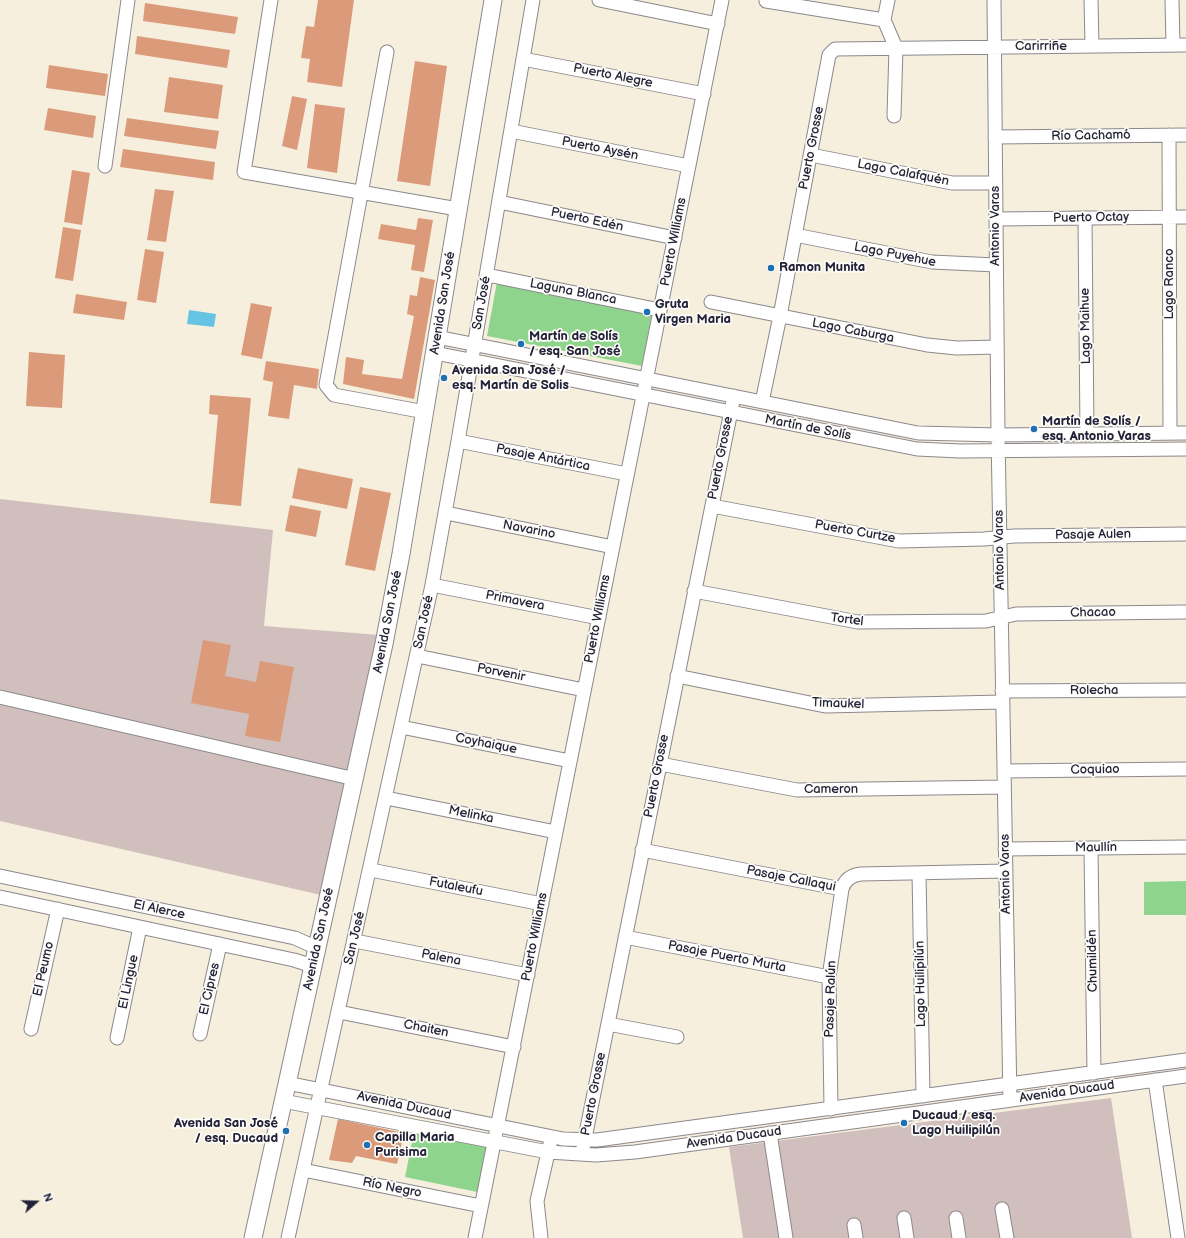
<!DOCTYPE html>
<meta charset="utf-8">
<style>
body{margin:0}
#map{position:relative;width:1186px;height:1238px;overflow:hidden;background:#f7efde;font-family:"Balsamiq Sans",sans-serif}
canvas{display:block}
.north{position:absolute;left:16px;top:1182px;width:40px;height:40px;-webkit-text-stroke:3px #fdfcf7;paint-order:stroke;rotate:70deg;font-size:11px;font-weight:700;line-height:16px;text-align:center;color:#22223b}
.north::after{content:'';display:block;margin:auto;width:14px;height:18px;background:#22223b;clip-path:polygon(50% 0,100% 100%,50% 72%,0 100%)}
</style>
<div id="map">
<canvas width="1186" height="1238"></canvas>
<div class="north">N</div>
</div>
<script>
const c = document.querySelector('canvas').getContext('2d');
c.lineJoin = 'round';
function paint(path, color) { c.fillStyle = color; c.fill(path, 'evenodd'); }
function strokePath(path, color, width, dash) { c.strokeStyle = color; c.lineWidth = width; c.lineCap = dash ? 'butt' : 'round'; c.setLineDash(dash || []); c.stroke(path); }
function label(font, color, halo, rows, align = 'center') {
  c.font = font + ' "Balsamiq Sans",sans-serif'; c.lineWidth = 3.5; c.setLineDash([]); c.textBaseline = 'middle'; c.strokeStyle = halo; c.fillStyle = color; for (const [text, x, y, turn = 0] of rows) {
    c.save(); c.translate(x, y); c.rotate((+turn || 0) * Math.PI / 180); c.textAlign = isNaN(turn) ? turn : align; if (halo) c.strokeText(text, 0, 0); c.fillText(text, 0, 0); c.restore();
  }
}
const industrial = new Path2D(`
 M0,499L273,530L264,626L380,635L321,895L0,821Z
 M1111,1098L1132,1238H743L729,1147Z`);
const green = new Path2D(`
 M497,282L652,312L642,366L487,336Z
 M1186,881V915H1144V882Z
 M414,1132L491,1148L482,1193L405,1177Z`);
const water = new Path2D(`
 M189,310L216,314L214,327L187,324Z`);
const building = new Path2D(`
 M318,0H354L342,87L307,82L310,59L301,58L306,26L314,27Z
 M145,3L238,17L235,34L143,21Z
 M137,36L230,50L227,68L135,54Z
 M415,61L447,66L430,186L397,181Z
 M49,65L108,74L105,96L46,88Z
 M169,77L223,85L218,119L164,112Z
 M292,96L307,99L297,150L282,146Z
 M315,104L345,108L337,173L307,168Z
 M48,108L96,116L93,138L44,130Z
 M127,118L219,131L216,149L124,136Z
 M123,149L215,162L213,180L120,167Z
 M72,170L90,173L82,225L64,222Z
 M155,189L174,191L166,242L147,240Z
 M418,218L433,220L424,272L411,270L415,245L378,239L381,224L416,230Z
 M63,227L81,230L73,281L55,278Z
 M145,249L164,252L156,303L137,300Z
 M420,277L435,280L414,399L343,384L346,357L364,360L362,374L402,379L414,316L407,314L410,295L417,296Z
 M76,294L127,302L124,320L73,313Z
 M251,303L272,307L262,359L241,355Z
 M29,352L65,355L62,408L26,406Z
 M266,361L319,369L317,389L294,385L289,419L268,416L273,382L263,380Z
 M210,395L251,398L241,506L210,503L218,415L209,414Z
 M298,468L353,479L347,509L292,498Z
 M360,487L391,493L375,571L345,565Z
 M290,505L321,511L316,537L285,531Z
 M203,640L231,645L225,676L256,682L260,661L294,667L280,742L245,736L249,714L191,703Z
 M338,1119L404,1133L397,1164L356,1156L352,1163L329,1160Z`);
const minor = new Path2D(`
 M271,0L244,172L458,209
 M599,0L718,24
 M888,0L884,20L896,48L894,116
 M994,0L998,435L1010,1100
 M1091,0L1092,46
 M1172,0L1173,45
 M766,1L884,20
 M387,52L326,385L334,395L425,412
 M523,59L704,94
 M511,131L689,166
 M1169,135L1170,433
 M995,137L1186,135
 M811,155L952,183H995
 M105,166L128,0
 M499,202L675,238
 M1085,218L1087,434
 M996,219L1186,217
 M795,235L932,262L996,265
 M487,275L660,310
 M711,302L927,345L957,348L997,347
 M437,337L918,433L998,435L1186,433
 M435,353L917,449L960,451L1186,449
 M762,402L780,316L829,55L835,49L1186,45
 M458,441L627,474
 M712,506L899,541L984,539L1014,536L1186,534
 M446,513L613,547
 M432,585L599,618
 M694,591L858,622L986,621L1016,614L1186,612
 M417,656L584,690
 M677,676L825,706L1002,702
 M1002,691L1186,690
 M0,697L355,779
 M401,727L570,761
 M660,764L797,790L1004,787
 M1004,771L1186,769
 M386,798L556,832
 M1091,848L1094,1073
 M1005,849L1186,847
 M642,850L842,889
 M371,870L542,904
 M919,873L923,1096
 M0,876L295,938L317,948
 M0,897L294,960L313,966
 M625,937L829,977
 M355,941L528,975
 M339,1012L514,1047
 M608,1024L677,1037
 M31,1029L58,909
 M200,1034L220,944
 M117,1038L140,927
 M1155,1080L1178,1238
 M287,1083L563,1139L597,1140L1186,1060
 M283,1101L548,1152L596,1155L635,1152L1186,1076
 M831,1109L829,977L842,889C845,879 852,875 861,874L1006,871
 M770,1133L786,1238
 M583,1148L734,396
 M303,1170L481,1206
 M1002,1209L1007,1238
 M904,1218L907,1238
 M956,1218L959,1238
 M854,1225L856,1238
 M288,1238L432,585L458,441L533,0
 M475,1238L722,0
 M541,1238L537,1201L550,1144`);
const major = new Path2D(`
 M253,1238L384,644L401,554L493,0`);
const markers = [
 [771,268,4,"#1f6fb2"],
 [647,312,4,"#1f6fb2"],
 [521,344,4,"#1f6fb2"],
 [444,378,4,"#1f6fb2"],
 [1034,429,4,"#1f6fb2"],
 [904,1123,4,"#1f6fb2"],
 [286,1131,4,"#1f6fb2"],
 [367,1145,4,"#1f6fb2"]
];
const streetNames = [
 ["Carirriñe",1041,47],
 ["Puerto Alegre",613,76,11],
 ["Río Cachamó",1091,136,-1],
 ["Puerto Grosse",812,148,-79],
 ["Puerto Aysén",600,149,11],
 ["Lago Calafquén",903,173,11],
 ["Puerto Octay",1091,218,-1],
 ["Puerto Edén",587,220,12],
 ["Antonio Varas",996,226,-90],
 ["Puerto Williams",674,242,-79],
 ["Lago Puyehue",895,255,11],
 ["Lago Ranco",1170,284,-90],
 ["Laguna Blanca",573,292,11],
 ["Avenida San José",443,303,-81],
 ["San José",482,303,-80],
 ["Lago Maihue",1086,326,-91],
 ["Lago Caburga",853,331,11],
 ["Martín de Solís",808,428,11],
 ["Pasaje Antártica",543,458,11],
 ["Puerto Grosse",721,458,-79],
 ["Navarino",529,530,11],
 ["Puerto Curtze",855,532,10],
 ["Pasaje Aulen",1093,535,-1],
 ["Antonio Varas",1000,550,-91],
 ["Primavera",515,601,11],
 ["Chacao",1093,613,-1],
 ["Puerto Williams",598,619,-79],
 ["Tortel",847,620,7],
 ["Avenida San José",388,622,-79],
 ["San José",424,622,-78],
 ["Porvenir",501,673,11],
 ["Rolecha",1094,691],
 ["Timaukel",838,704,2],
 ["Coyhaique",486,744,11],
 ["Coquiao",1095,770,-1],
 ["Puerto Grosse",657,776,-79],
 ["Cameron",831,790],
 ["Melinka",471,815,11],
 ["Maullín",1096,848,-1],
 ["Antonio Varas",1006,874,-91],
 ["Pasaje Callaqui",791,879,11],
 ["Futaleufu",456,887,11],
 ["El Alerce",159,910,12],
 ["Puerto Williams",535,937,-79],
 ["San José",355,938,-77],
 ["Avenida San José",319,939,-78],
 ["Pasaje Puerto Murta",727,957,11],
 ["Palena",441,958,11],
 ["Chumildén",1093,961,-91],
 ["El Peumo",44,969,-77],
 ["El Lingue",129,982,-78],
 ["Lago Huilipilún",921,984,-91],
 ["El Cipres",210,989,-77],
 ["Pasaje Ralún",831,999,-88],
 ["Chaiten",426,1029,11],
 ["Avenida Ducaud",1067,1092,-8],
 ["Puerto Grosse",594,1094,-79],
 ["Avenida Ducaud",404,1106,12],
 ["Avenida Ducaud",734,1138,-8],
 ["Río Negro",392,1188,11]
];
const poiNames = [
 ["Ramon Munita",779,268],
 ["Gruta",655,305],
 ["Virgen Maria",655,320],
 ["Martín de Solís",529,337],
 ["/ esq. San José",529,352],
 ["Avenida San José /",452,371],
 ["esq. Martín de Solis",452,386],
 ["Martín de Solís /",1042,422],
 ["esq. Antonio Varas",1042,437],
 ["Ducaud / esq.",912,1116],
 ["Lago Huilipilún",912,1131],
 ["Avenida San José",278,1124,"right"],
 ["/ esq. Ducaud",278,1139,"right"],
 ["Capilla Maria",375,1138],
 ["Purisima",375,1153]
];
paint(industrial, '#d1bfbe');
paint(green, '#8ed48d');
paint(water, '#66c3e4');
paint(building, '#db9b7a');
strokePath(minor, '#8c888c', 15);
strokePath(major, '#8c888c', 19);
strokePath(minor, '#fff', 13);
strokePath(major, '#fff', 17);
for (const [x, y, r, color] of markers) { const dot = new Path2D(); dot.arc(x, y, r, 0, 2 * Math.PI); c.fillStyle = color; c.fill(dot); strokePath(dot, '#fdfcf7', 1.5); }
label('13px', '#22223b', '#fdfcf7', streetNames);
label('bold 13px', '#22223b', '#fdfcf7', poiNames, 'left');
</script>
